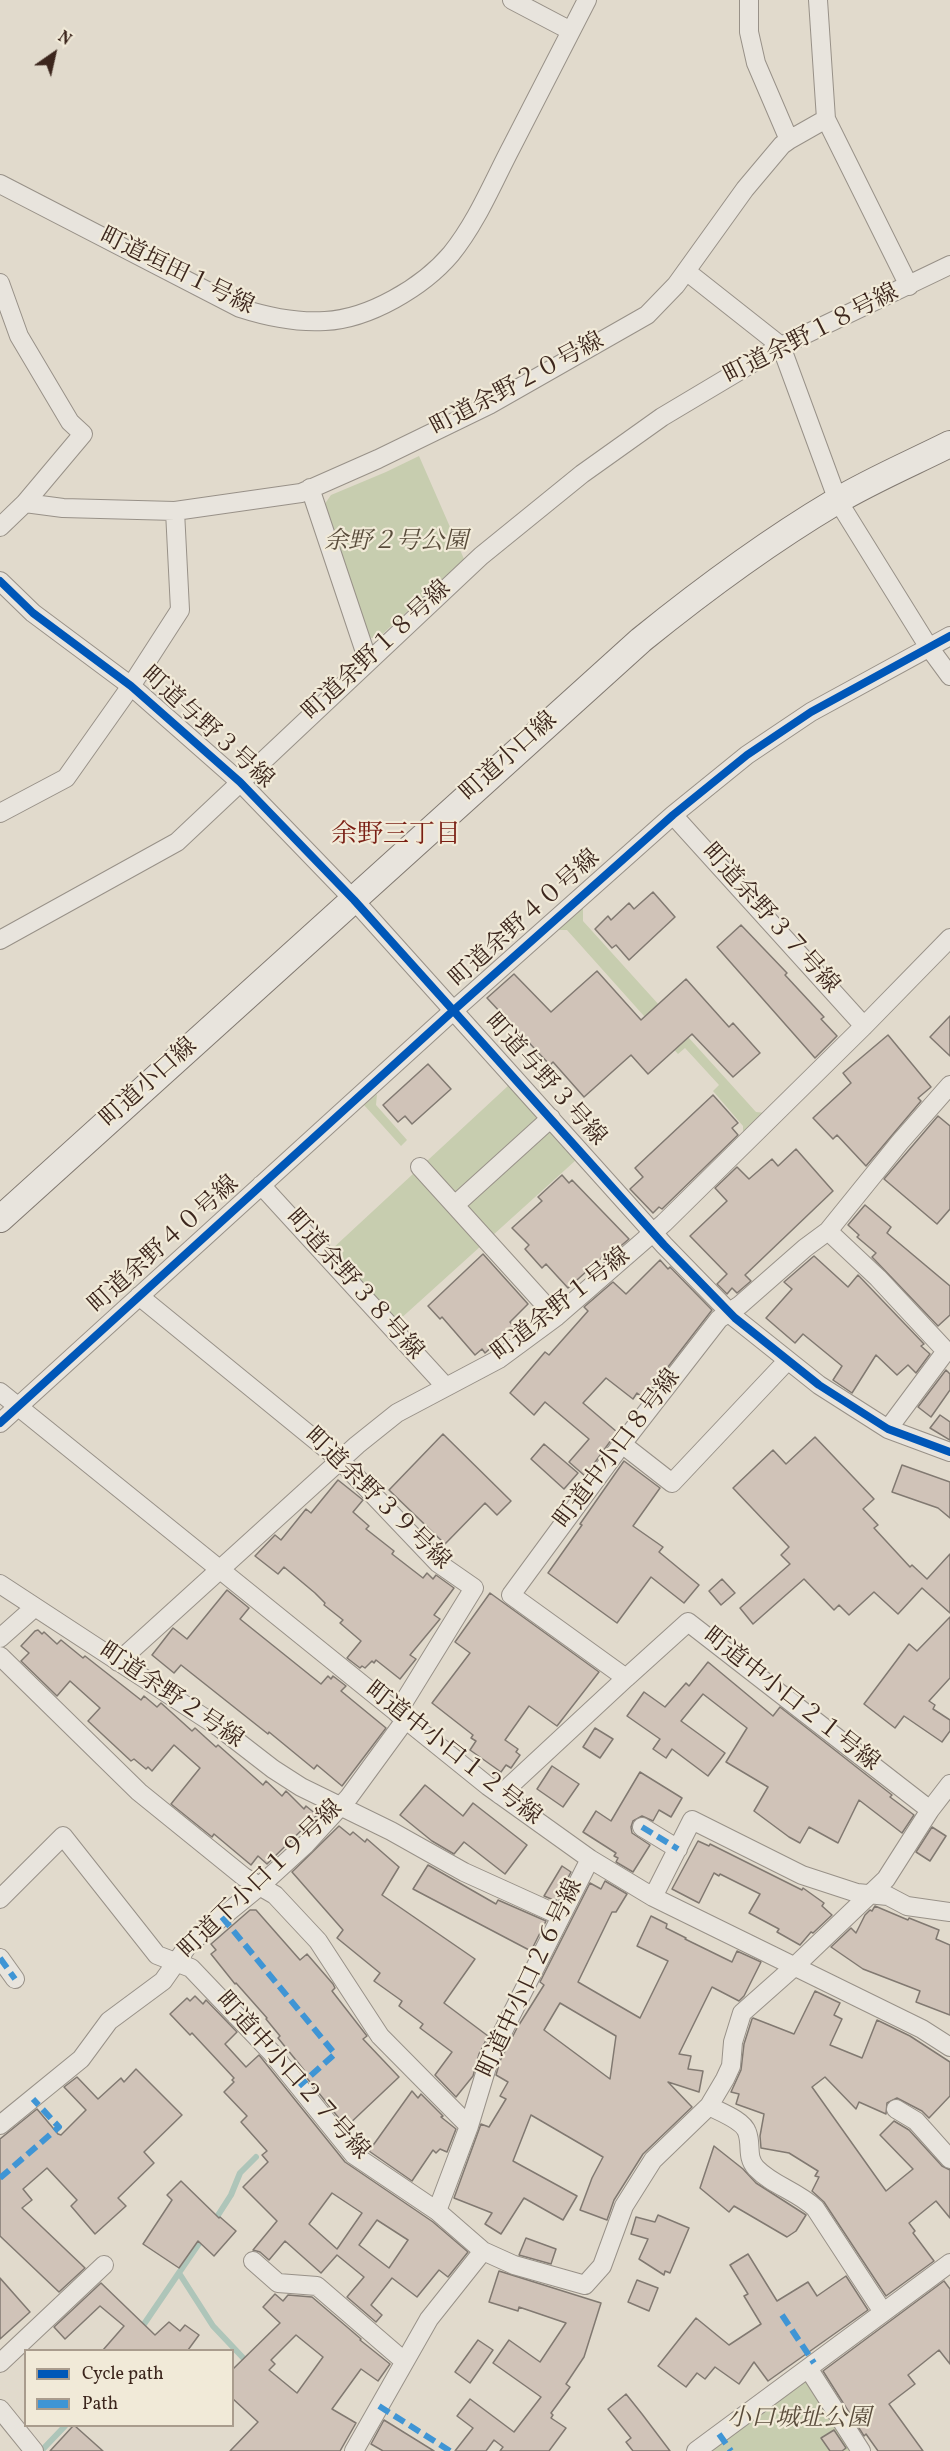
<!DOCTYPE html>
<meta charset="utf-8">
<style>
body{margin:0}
#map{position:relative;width:950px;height:2451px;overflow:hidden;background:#e1dacc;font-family:Vollkorn,serif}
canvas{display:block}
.legend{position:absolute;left:24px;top:2349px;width:210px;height:78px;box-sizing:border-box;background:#f1ead8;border:2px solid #a99c8d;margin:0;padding:8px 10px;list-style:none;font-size:18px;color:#3c261d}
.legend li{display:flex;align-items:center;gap:12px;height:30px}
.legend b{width:30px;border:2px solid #a99c8d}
.north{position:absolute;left:24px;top:24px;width:60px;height:60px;-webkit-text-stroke:4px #f1ead8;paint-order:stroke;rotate:34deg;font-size:16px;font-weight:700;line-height:24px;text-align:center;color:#3c261d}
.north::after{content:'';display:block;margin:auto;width:21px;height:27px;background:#3c261d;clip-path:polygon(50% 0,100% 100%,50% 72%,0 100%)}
</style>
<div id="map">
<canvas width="950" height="2451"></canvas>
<ul class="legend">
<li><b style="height:8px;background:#0057b8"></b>Cycle path</li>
<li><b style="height:8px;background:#3f95d5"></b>Path</li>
</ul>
<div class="north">N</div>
</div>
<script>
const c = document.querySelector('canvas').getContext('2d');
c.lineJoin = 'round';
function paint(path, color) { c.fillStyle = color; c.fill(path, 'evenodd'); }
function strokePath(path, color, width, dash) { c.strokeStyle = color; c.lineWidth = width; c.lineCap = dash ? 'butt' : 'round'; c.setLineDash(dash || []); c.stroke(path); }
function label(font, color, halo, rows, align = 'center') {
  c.font = font + ' Vollkorn,"Noto Serif JP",serif'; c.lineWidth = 4.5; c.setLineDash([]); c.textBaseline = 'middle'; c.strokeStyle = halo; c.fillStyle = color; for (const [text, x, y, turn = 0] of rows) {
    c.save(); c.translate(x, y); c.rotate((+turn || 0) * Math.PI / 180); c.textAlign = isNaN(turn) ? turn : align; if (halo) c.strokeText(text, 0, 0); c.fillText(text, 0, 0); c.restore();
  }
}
const green = new Path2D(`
 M419,456L464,559L377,639L368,637L324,505L331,495L386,472Z
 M583,906V921L756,1112L766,1113L743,1135V1126L713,1091L719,1085L685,1048L678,1054L567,930H557Z
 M509,1085L576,1160L398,1321L332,1249Z
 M377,1094L376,1105L407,1140L401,1146L364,1105Z
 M804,2381L808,2382L853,2451H711Z`);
const stream = new Path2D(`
 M213,2223L231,2195L240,2173L256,2157
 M179,2273L213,2326L248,2363
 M140,2330L204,2236
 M43,2449L65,2426`);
const building = new Path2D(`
 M653,892L675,917L629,960L616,945L612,948L595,929L608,916L611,920L629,903L634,909Z
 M741,925L787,973L785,975L824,1017L821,1019L837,1036L815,1058L717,947Z
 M597,971L641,1020L686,979L729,1027L733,1023L760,1053L733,1077L692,1034L648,1074L631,1055L584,1097L553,1062L550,1065L487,998L514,974L551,1012Z
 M950,1016V1056L930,1037Z
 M888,1035L931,1087L918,1098L921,1101L866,1166L837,1135L833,1139L813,1118L851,1083L843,1073Z
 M428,1064L451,1089L412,1124L405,1116L398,1122L383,1105Z
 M713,1095L738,1123L732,1128L738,1135L662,1209L659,1207L653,1213L630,1189L643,1177L635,1168Z
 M938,1116L950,1126V1209L937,1224L884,1179Z
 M796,1149L833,1191L745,1275L751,1281L737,1293L732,1288L727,1294L717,1284L727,1274L690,1236L727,1201L715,1188L737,1167L749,1179L772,1159L778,1166Z
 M562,1175L569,1183L572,1180L629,1239L610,1255L607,1253L568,1288L546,1264L542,1268L525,1249L529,1245L512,1228L542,1201L538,1197Z
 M865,1205L891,1227L887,1233L950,1286V1315L938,1326L872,1257L876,1253L857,1237L859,1235L848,1225Z
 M483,1254L528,1304L510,1322L514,1327L485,1353L482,1349L475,1355L442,1317L440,1319L428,1306Z
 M814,1256L848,1287L858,1275L924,1344L921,1346L930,1354L916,1373L908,1365L897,1375L876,1355L852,1393L833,1380L842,1366L803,1334L795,1343L766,1318L792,1289L784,1282Z
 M660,1260L668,1269L670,1267L712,1310L644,1398L637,1393L633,1399L606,1378L583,1403L617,1432L585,1476L569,1462L589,1439L545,1402L534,1415L510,1393L545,1352L549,1355L588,1311L584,1307L613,1282L626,1294Z
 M946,1370L950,1374V1390L931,1417L918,1407Z
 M940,1415L950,1422V1440L930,1428Z
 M443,1434L511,1501L497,1515L485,1503L445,1544L389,1490Z
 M815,1437L874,1499L863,1509L878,1525L874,1528L910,1567L912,1565L927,1579L950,1554V1613L922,1588L898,1614L874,1592L849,1615L839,1605L834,1610L804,1579L753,1624L740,1608L790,1564L781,1555L789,1547L733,1488L773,1450L786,1464Z
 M544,1444L578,1473L564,1489L531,1459Z
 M624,1461L660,1488L633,1526L663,1547L659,1552L699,1585L684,1603L651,1577L617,1623L548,1573L582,1525L580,1524Z
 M902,1465L950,1482V1518L938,1508L892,1492Z
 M338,1480L363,1500L353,1512L369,1526L366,1529L394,1551L392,1554L423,1578L427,1573L433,1579L436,1575L454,1588L434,1615L440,1619L410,1655L416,1659L400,1679L376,1660L374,1663L372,1661L365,1668L362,1666L360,1668L347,1658L361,1641L340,1623L343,1620L324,1605L325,1603L315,1593L284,1567L278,1574L255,1556L275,1535L281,1540L306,1509L311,1513Z
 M722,1579L735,1593L721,1605L709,1591Z
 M227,1590L249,1608L240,1619L321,1684L328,1676L331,1679L333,1676L346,1686L341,1691L386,1728L342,1786L317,1765L314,1769L269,1732L268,1734L181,1665L174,1673L152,1655L173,1628L187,1639Z
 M490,1593L599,1672L557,1726L529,1706L505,1740L518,1749L516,1752L520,1755L511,1768L506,1765L501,1772L470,1750L476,1741L471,1738L473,1735L432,1703L470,1653L455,1642Z
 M950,1617V1678L929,1701L935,1705L933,1709L950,1720V1731L942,1742L904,1716L895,1728L864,1704L909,1644L917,1651Z
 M38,1630L42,1634L44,1632L57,1644L61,1640L83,1658L85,1656L141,1700L144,1696L157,1707L161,1703L192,1731L195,1728L216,1747L218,1745L263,1785L266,1781L282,1796L286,1791L304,1809L306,1806L317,1815L267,1864L258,1856L251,1865L214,1834L212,1837L171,1804L200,1768L174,1745L152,1771L148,1767L146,1769L134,1759L131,1761L88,1721L100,1708L70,1681L57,1696L21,1661L29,1653L21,1646L35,1631Z
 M708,1662L773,1716L780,1707L892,1795L890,1797L914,1815L902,1833L859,1800L838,1843L809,1827L800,1843L789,1837L754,1811L768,1787L726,1762L747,1728L703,1694L681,1721L725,1753L708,1776L672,1749L666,1758L653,1749L660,1739L627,1716L644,1692L665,1707L686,1683L689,1686Z
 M595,1728L613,1739L600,1758L583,1747Z
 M552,1766L579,1784L563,1807L537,1789Z
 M640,1772L682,1798L671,1817L659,1810L653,1821L642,1816L633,1821L631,1827L632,1833L650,1845L633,1872L616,1862L618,1858L614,1856L616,1853L583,1832L596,1811L611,1821Z
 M425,1785L463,1816L473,1803L527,1845L505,1874L464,1842L454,1854L432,1841L400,1815Z
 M339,1826L350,1835L353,1832L365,1842L367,1839L399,1867L382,1895L475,1959L444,2003L488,2036L479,2054L473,2076L456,2097L435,2075L452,2052L420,2028L423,2024L399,2006L402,2001L374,1981L380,1973L337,1938L343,1930L292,1872Z
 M932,1827L946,1836L930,1861L916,1852Z
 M698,1841L709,1846L710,1844L802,1890L803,1888L824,1903L822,1906L832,1915L813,1933L811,1932L800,1945L777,1932L779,1929L749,1913L760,1894L720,1874L719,1876L714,1873L699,1903L672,1889Z
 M428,1865L496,1904L498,1900L546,1921L531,1951L413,1889Z
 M562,1866L571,1872L556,1901L544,1896Z
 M605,1881L627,1894L616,1912H612L578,1982L640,2018L668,1961L637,1946L651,1916L667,1924L666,1928L686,1938L685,1939L732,1962L737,1951L761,1962L744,1996L739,2001L712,1987L679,2054L691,2056L688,2069L703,2071L699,2092L668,2082L692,2107L643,2154L614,2200L607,2220L580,2210L592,2178L603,2157L531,2115L513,2161L577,2196L563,2220L524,2198L501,2234L485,2224L492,2213L454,2198L481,2124L489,2127L506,2099L500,2096L508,2082L496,2075L500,2061L517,2028L544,1985L540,1982L590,1883L601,1889ZM560,2003L616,2036L610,2079L544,2030Z
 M875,1906L908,1920L909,1918L939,1930L936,1939L950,1945V2015L916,2002L920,1991L863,1969L831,1947L851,1928L856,1933L865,1915L870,1910L872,1911Z
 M250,1910H256L300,1960L307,1954L333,1984L335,1988L332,1991L367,2036L363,2039L399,2077L346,2127L302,2072L304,2070L278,2038L280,2036L266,2019L267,2018L236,1983L235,1984L211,1954L216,1950L211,1944Z
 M815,1991L840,2003L834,2015L842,2019L830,2045L862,2058L877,2020L910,2036L950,2062V2096L929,2118L922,2111L897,2098L887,2103L886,2114L859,2102L856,2109L825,2077L812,2087L886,2191L913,2169L880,2135L894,2121L909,2130L942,2166L950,2170V2218L936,2201L909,2223L915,2231L913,2233L934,2261L886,2296L824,2202L812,2191L819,2177L815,2176L818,2171L789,2153L761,2148L760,2136L764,2114L736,2104L739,2094L731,2092L741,2070L744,2044L752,2019L753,2018L794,2034Z
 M195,1996L203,2004L206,2000L237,2032L225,2044L246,2067L259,2055L345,2162L433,2222L468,2252L448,2277L439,2270L417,2297L392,2278L371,2305L382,2315L376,2322L347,2297L364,2277L337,2255L321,2273L285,2241L269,2260L260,2252L253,2250L277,2221L243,2187L268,2162L262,2155L267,2151L241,2122L247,2116L224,2092L234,2082L232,2080L234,2078L192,2033L190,2035L170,2014L187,1998L190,2001ZM332,2193L362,2213L337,2249L309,2224ZM377,2220L408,2240L389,2268L359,2245Z
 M136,2069L182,2115L144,2152L154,2163L118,2198L126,2206L95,2234L71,2206L77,2200L47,2168L23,2189L32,2200L22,2208L85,2268L59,2292L0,2236V2139L37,2109L58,2134L61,2135L86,2110L64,2087L77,2077L98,2099L121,2078L124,2082Z
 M412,2091L418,2098L421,2094L443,2116L441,2117L456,2129L447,2152L440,2149L436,2153L433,2150L412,2181L369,2151Z
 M714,2146L743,2169L756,2183L806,2215L796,2231L787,2237L734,2206L729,2212L700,2188Z
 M181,2181L219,2218L220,2217L236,2231L214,2256L198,2241L179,2268L143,2244L172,2200L167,2195Z
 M658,2215L689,2228L670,2273L665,2271L664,2275L639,2259L648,2239L631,2234L636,2217L655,2222Z
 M526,2238L556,2249L551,2264L519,2255Z
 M748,2254L777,2301L808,2282L817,2296L846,2276L868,2310L768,2381L754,2362L739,2384L715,2367L705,2379L697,2373L686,2387L658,2366L696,2318L729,2345L761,2324L744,2296L748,2294L730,2265Z
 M499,2271L601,2303L584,2357L566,2384L570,2387L551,2413L553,2415L551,2418L566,2428L549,2451H500L503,2447L494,2440L486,2451H455L473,2428L457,2416L470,2399L514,2432L541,2397L493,2363L509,2340L540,2362L566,2323L519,2307L518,2311L489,2302Z
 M0,2278L30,2312L0,2339Z
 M637,2280L658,2288L649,2311L628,2302Z
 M944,2281L950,2289V2364L939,2350L908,2375L915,2384L889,2404L923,2451H878L866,2434L864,2436L823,2371Z
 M101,2283L155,2335L169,2322L180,2331L185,2325L199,2335L188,2350H103L124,2326L100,2306L65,2339L54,2327Z
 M275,2294L283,2301L288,2295L312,2297L361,2339L360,2340L390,2364L378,2381L361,2369L332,2409L356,2423L340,2451H230L258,2422L232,2398V2370L280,2323L263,2307ZM296,2335L323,2357L297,2393L269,2370L275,2364L271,2360Z
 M478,2340L493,2350L470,2383L455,2372Z
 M626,2394L642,2414L670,2451H633L626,2442L631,2438L608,2409Z
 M384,2420L434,2451H383L371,2444Z
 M73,2426H75L103,2451H50Z
 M834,2430L846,2448L842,2451H830L821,2438Z`);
const street = new Path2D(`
 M512,0L571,31
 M826,119L909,286
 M789,140L826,119L818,0
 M0,184L240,308C268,317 295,323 325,321C369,319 423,287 451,254C477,222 493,182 512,146C537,98 562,49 587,0
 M686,271L781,346L838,501L928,646L950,676
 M0,283L19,336L70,422L83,434L25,503L0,527
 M310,488L368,661
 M25,503L63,508L175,511L301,493L378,459L489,405L647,315L676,285L745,189L782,145L789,140L756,63L749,32V0
 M0,581L33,613L131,686L240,782L354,900L664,1245L735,1318L819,1385L888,1429L950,1452
 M0,813L66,778L131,686L180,610L175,511
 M673,815L864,1026
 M0,940L177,842L481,556L582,474L662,417L781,346L950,265
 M420,1167L556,1317
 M261,1185L446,1387
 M455,1205L551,1118
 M828,1231L878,1278L946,1351L888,1429
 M139,1296L340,1460L438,1563L474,1588L397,1713
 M0,1392L488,1786L590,1859L653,1897L922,2029L950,2047
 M0,1423L454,1010L673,815L747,755L811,712L950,636
 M622,1444L672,1483L787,1361
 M0,1584L220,1728L273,1769L301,1787L391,1831L464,1872L561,1916
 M0,1638L35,1607
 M0,1656L139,1792L244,1877L275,1895L318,1941L380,2036L469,2126
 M118,1662L357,1445L397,1413L499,1359L556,1317L664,1223L864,1026L950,938
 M626,1678L688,1622L930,1810
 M500,1795L626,1678L511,1595L622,1444L719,1319L740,1305L805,1248L828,1231L900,1142L950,1085
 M642,1827L678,1849
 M653,1897L692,1820L802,1875L857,1893L888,1896L907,1906L950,1912
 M0,1899L63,1836L157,1955L191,1968L272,2053L354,2155L437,2211
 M0,1958L15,1979
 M709,2106C720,2112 743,2120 747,2132C752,2145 746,2157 756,2168C772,2185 797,2191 815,2208L883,2312
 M896,2109L916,2121L950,2159
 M0,2125L81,2059L109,2021L163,1981L189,1944L260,1886L306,1844L349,1797L406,1719
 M483,2251L437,2211L469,2126L490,2057L590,1859
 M253,2261L278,2283L317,2286L404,2361
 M0,2363L104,2265
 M808,2368L861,2451
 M0,2409L34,2451
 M354,2451L429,2319L483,2251L514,2265L585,2285L602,2266L624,2206L653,2160L709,2106L725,2079L731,2066L733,2042L742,2013L795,1966L886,1879L930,1810L950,1784
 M696,2451L950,2263`);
const secondary = new Path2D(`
 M0,1219L641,640C704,589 766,543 835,502C872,480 912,463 950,444`);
const quiet = new Path2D(`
 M642,1827L678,1849
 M222,1917L335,2054L299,2086
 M0,1958L15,1979
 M0,2178L59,2127L33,2099
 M782,2315L814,2363
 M379,2406L450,2451
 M719,2434L731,2451`);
const cycleway = new Path2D(`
 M0,581L33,613L131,686L240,782L354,900L664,1245L735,1318L819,1385L888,1429L950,1452
 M0,1423L454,1010L673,815L747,755L811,712L950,636`);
const streetNames = [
 ["町道垣田１号線",176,273,26],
 ["町道余野１８号線",812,336,-27],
 ["町道余野２０号線",518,386,-28],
 ["町道余野１８号線",378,652,-43],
 ["町道与野３号線",206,729,42],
 ["町道小口線",510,758,-42],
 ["町道余野４０号線",526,920,-42],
 ["町道余野３７号線",769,920,48],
 ["町道与野３号線",544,1081,48],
 ["町道小口線",150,1084,-42],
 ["町道余野４０号線",165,1246,-42],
 ["町道余野３８号線",353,1286,48],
 ["町道余野１号線",562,1306,-38],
 ["町道中小口８号線",619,1450,-53],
 ["町道余野３９号線",376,1500,44],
 ["町道余野２号線",170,1697,34],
 ["町道中小口２１号線",790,1701,38],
 ["町道中小口１２号線",452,1755,38],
 ["町道下小口１９号線",262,1881,-44],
 ["町道中小口２６号線",532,1979,-65],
 ["町道中小口２７号線",291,2077,48]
];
const parkNames = [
 ["余野２号公園",396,544],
 ["小口城址公園",799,2421]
];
const neighbourhoodNames = [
 ["余野三丁目",396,837]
];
paint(green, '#c7cdaf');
strokePath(stream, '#aec5b9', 6);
paint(building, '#d0c3b8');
strokePath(building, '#817971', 1.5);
strokePath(street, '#989188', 20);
strokePath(secondary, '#817971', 28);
strokePath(street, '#e8e4dd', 18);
strokePath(secondary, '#e8e4dd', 26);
strokePath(quiet, '#3f95d5', 6, [12, 6]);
strokePath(cycleway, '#0057b8', 8);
label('24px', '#3c261d', '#f1ead8', streetNames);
label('italic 24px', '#5a4d3c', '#f1ead8', parkNames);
label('26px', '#7a1f14', '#f1ead8', neighbourhoodNames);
</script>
